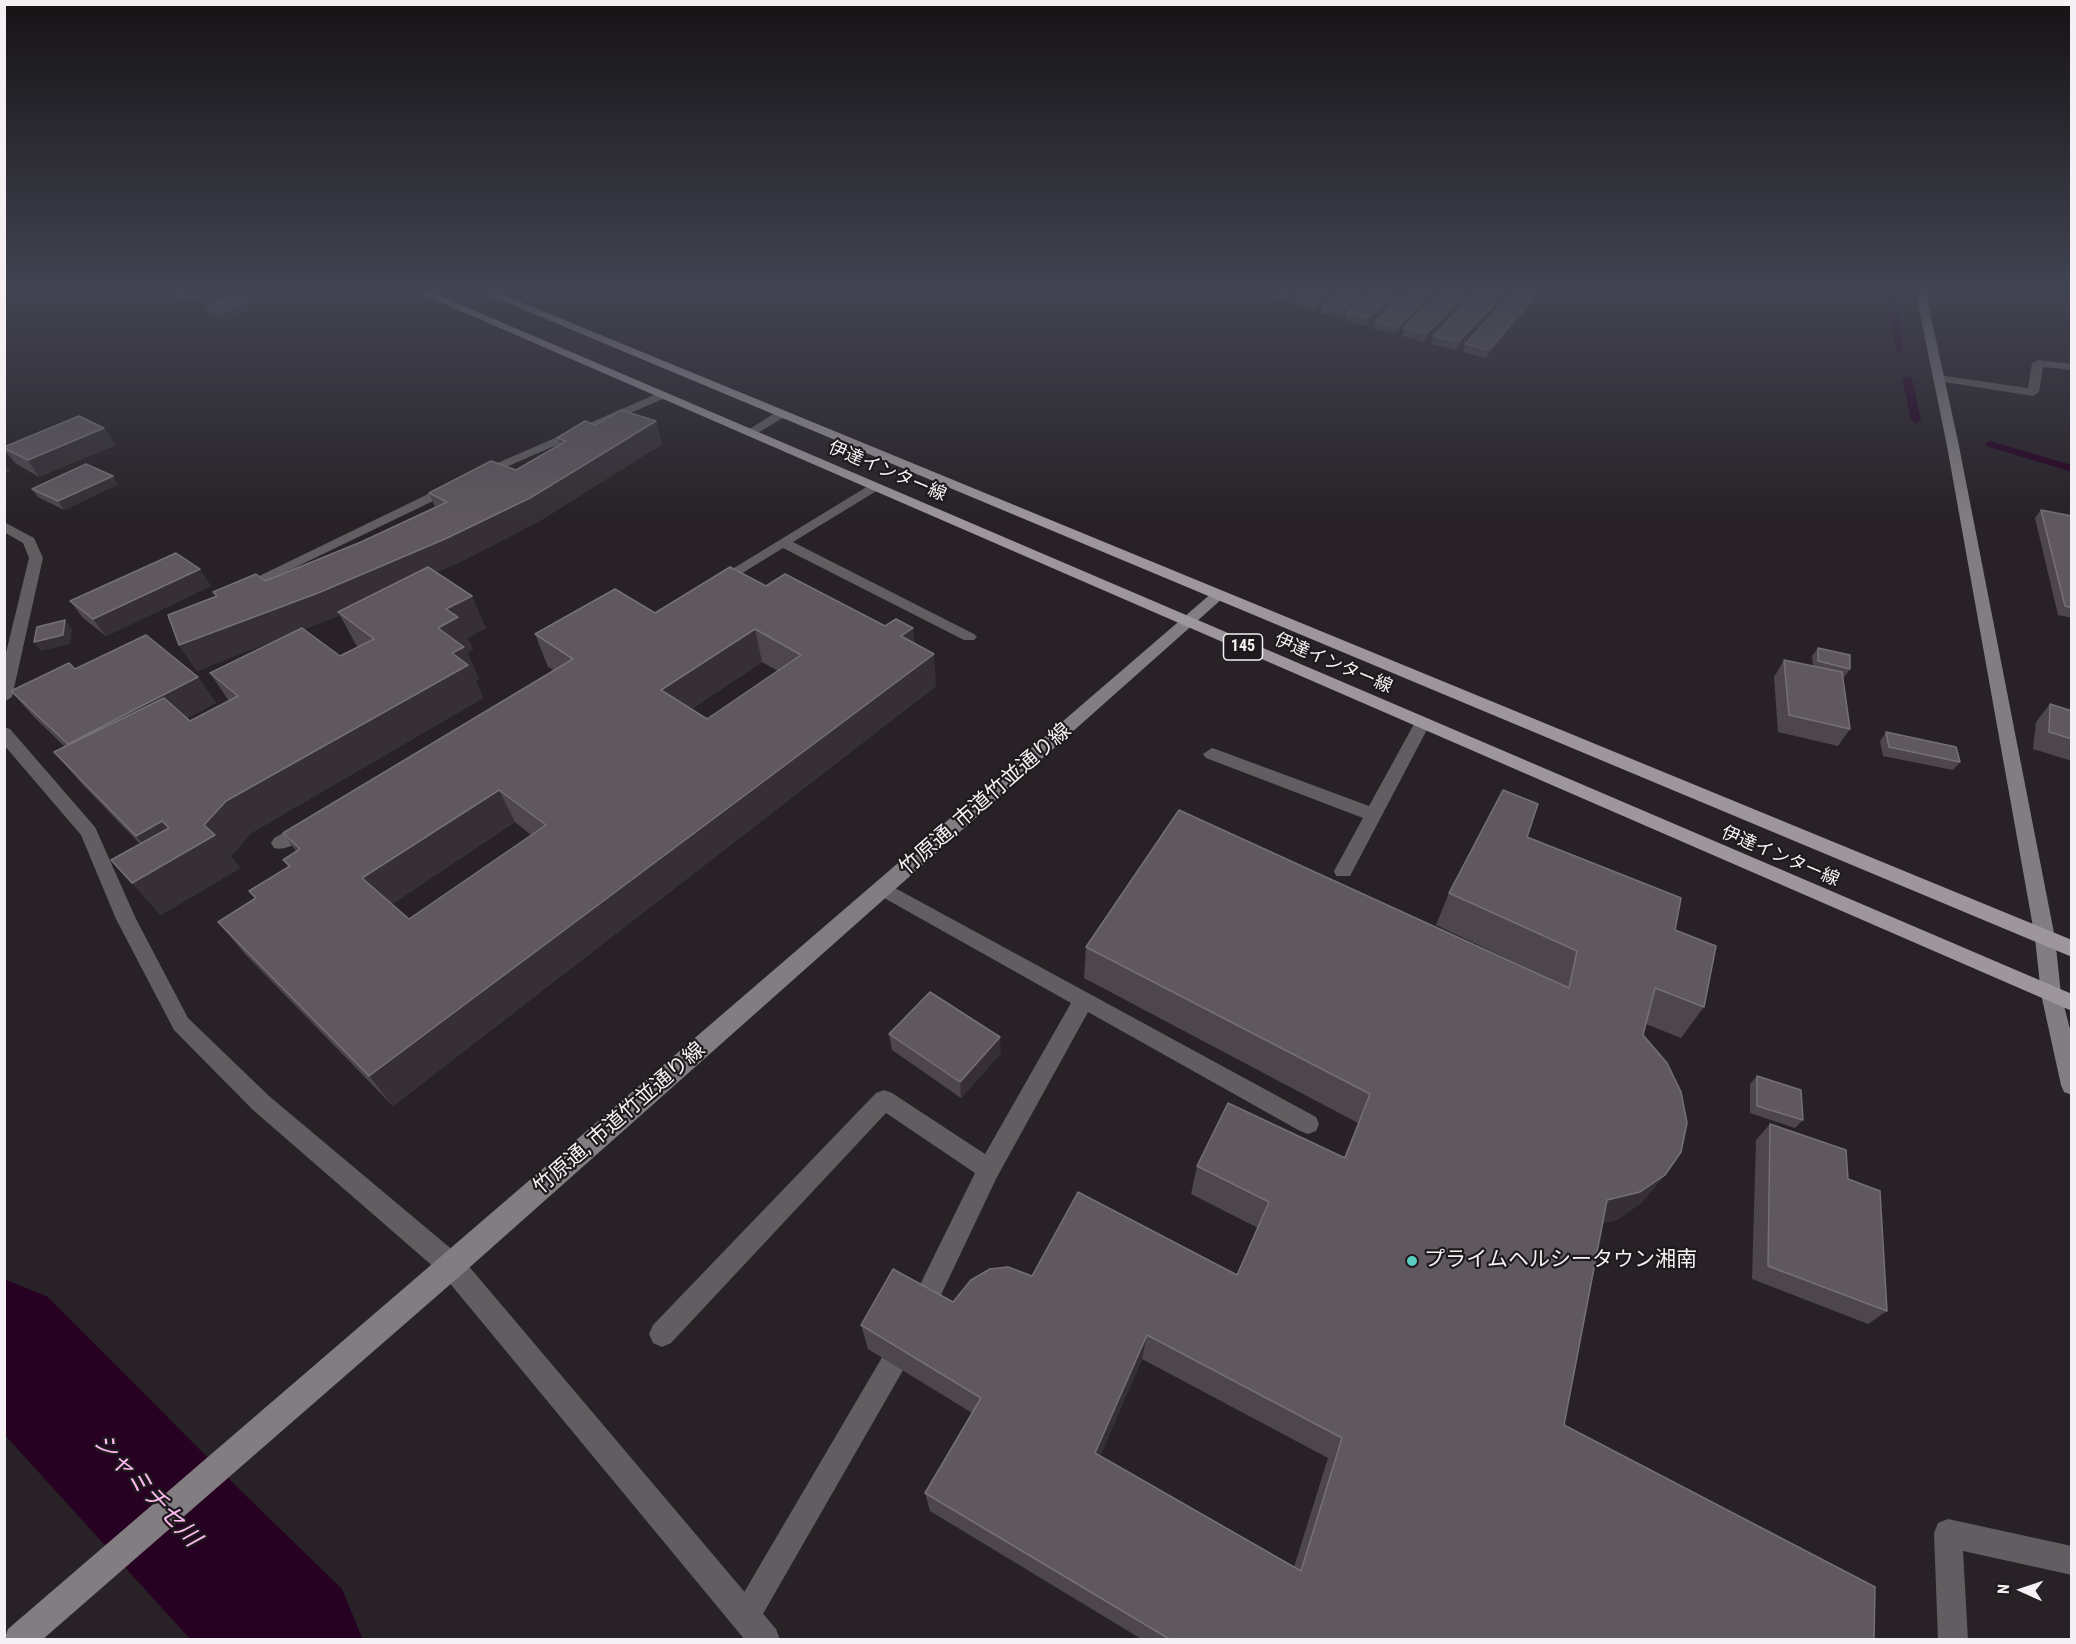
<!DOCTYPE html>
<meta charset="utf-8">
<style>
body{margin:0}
#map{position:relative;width:2076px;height:1644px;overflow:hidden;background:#282227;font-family:"Roboto Condensed",sans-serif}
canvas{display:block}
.frame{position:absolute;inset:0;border:6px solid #f4f0f3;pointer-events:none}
.north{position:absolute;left:1992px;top:1560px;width:60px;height:60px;-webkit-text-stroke:4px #1f191d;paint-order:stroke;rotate:273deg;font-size:16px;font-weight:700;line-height:24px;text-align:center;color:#f4f0f3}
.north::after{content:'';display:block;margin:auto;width:21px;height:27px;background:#f4f0f3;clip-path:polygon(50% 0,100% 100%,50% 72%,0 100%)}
</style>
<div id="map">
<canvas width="2076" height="1644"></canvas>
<div class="frame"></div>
<div class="north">N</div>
</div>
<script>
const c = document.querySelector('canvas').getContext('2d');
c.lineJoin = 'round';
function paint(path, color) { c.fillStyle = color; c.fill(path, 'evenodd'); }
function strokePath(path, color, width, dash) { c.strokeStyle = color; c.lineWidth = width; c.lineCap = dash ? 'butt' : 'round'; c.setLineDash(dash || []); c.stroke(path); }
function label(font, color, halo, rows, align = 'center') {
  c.font = font + ' "Roboto Condensed","Noto Sans JP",sans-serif'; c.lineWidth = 4.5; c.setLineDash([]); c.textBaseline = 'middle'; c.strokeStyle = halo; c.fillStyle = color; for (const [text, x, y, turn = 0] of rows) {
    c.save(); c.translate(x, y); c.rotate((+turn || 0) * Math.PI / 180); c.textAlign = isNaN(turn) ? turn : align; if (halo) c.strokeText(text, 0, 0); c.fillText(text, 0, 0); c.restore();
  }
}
const stream = new Path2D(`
 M1886,289H1894L1904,354L1896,352Z
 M1907,376L1912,379L1921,420L1916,423L1911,420L1902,379Z
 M1990,441L2072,465V472L1986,446L1985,444Z`);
const river = new Path2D(`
 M4,1279L48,1297L234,1484L342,1589L363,1640H191L4,1434Z`);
const lane = new Path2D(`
 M2038,360L2072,364V370L2043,367L2039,392L2033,396L1938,381L1932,378L1938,375L2028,388L2032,363Z
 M661,392L667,396L665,398L483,477L478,478L472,474Z
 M780,410L786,414L784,417L753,436L743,433Z
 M453,482L458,483V489L265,582L260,583L253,579Z
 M873,483L878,484V490L793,542L974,634L977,637L974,640H964L783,548L723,585H713L711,582Z
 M1422,718L1430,724L1350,876H1336L1334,871L1363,818L1206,758L1203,754L1212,748L1218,750L1369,806L1414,724Z
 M307,820L313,822L316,827C310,838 286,852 274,848L271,843L274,838Z
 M884,882L1316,1117L1319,1124L1316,1131L1308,1134L1300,1131L1088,1012L997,1177L930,1318L921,1322L912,1318L908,1309L975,1173L886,1113L671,1343L662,1347L653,1343L649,1334L653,1325L876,1093L884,1090L892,1093L985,1154L1071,1003L877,894L875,889L877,884Z
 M893,1350L902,1354L906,1363L902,1372L756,1626L746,1631L736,1626L731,1616L736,1606L884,1354Z
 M1948,1519L2072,1546V1575L1963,1551L1968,1640H1938L1934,1533L1938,1523Z`);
const street = new Path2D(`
 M4,522L34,538L43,558L12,697L4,702V661L29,558L23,543L4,532Z
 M4,727L10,729L95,827L136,919L188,1018L269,1096L461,1257L776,1629L780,1640H745L443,1275L253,1110L174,1030L116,919L81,835L4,745Z`);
const secondary = new Path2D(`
 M1915,289H1925L1959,446L2055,938L2061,994L2072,1037V1095L2064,1092L2061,1085L2041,994L2035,938L1947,446Z
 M1218,591L1225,595L1223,598L461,1275L42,1640H4L8,1629L1213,592Z`);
const primary = new Path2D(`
 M410,289H424L2072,994V1011Z
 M474,289H489L2072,940V957Z`);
const wall = new Path2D(`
 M209,289L211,292L187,302L172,297L168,290Z
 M1242,289H1266L1260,294Z
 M1267,289H1301L1286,302L1266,296Z
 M1305,289H1339L1314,310L1294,304L1295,297Z
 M1373,289H1406L1366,326L1345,320L1347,313L1341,318L1321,313L1322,305L1351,309Z
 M1409,289H1441L1396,334L1373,329L1375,321Z
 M1444,289L1424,342L1402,336L1404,328Z
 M1478,289H1512L1456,350L1431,344L1433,336Z
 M1515,289L1486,358L1463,352L1465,344Z
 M206,307H255L228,319L210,315Z
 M656,421L662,444L538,522L456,564L436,572L486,628L467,638L473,649L467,653L479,679L476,681L483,698L251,833L231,856L240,868L161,915L111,860L140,844L83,785L54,752L65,747L33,716L11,691L75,669L198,677L216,703L187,718L190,721L229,701L210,673L283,637L197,671L179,645L216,597L213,592L265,581L361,542L435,507L429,493L516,470L560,445L557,438L595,425ZM340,615L356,645L359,647L340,656L304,629Z
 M104,428L115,445L39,477L15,463L4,449V447Z
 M118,484L64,510L38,497L32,489Z
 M2041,510L2072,516V618L2058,615L2035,518Z
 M211,586L106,636L83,618L70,601Z
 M766,586L915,643L936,686L393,1106L245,954L218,922L255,899L249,891L288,867L283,860L296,851L283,833L554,670L548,667L535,634L655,613ZM762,662L778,671L707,719L691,709ZM515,822L531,835L409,919L392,904Z
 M1818,648L1850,669L1844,677H1843L1850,729L1838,746L1778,732L1774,677L1784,660L1813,666L1812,656Z
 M2050,704L2072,711V761L2033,749L2036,722Z
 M1886,732L1960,762L1953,770L1883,756L1880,741Z
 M1527,837L1675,930L1704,1007L1681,1038L1646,1024L1643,1035L1665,1175L1641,1203L1617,1220L1603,1223L1564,1425L1874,1640H1143L930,1511L925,1493L972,1413L868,1349L861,1325L953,1302L1032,1276L1237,1275L1258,1228L1191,1194L1197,1166L1344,1157L1358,1123L1084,978L1086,947L1559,983L1436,925L1449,893ZM1142,1359L1328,1458L1294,1567L1100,1456Z
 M889,1034L1001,1053L961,1098L892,1050Z
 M1757,1076L1803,1120L1795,1128L1750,1113V1084Z
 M1770,1124L1887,1311L1868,1324L1752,1279L1756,1140Z`);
const shadedWall = new Path2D(`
 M196,289H209L211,292L187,302L183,294Z
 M1260,289H1266L1260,294Z
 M1293,289H1301L1286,302L1287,294Z
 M1331,289H1339L1314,310L1316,302Z
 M1366,289H1372L1341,318L1342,310Z
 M1400,289H1406L1366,326L1368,318Z
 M1436,289H1441L1396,334L1397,327Z
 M1470,289H1475L1424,342L1426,334Z
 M1508,289H1512L1456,350L1458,342Z
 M1541,289H1545L1486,358L1489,350Z
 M251,299L255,307L228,319L224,312Z
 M656,421L662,444L538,522L456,564L341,614L338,612L340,615L332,618L197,671L179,645Z
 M104,428L115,445L39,477L28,460Z
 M4,463L11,471L4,474Z
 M113,476L118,484L64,510L58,501Z
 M200,569L211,586L106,636L93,619Z
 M472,596L486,628L467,638L473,649L467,653L479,679L476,681L483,698L251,833L231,856L240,868L161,915L132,883L162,866L136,836L162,821L187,851L204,825L226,801L438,628L446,609Z
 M65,620L72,629L70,644L41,651L34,642Z
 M913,628L916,660L901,636Z
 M755,629L762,662L671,723L661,690Z
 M934,654L936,686L393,1106L369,1076Z
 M198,677L216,703L90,770L68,744Z
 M499,790L515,822L384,910L362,878Z
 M1000,1037L1001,1053L961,1098L960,1082Z
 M1665,1175L1641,1203L1617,1220L1585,1227L1607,1200Z
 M1147,1335L1142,1359L1093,1473L1095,1453Z`);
const building = new Path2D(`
 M169,289H196L183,294L168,290Z
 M1268,289H1293L1287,294Z
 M1305,289H1331L1316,302L1295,297Z
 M1341,289H1366L1342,310L1322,305Z
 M1373,289H1400L1368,318L1347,313Z
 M1409,289H1436L1397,327L1375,321Z
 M1444,289H1470L1426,334L1404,328Z
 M1478,289H1508L1458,342L1433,336Z
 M1515,289H1541L1489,350L1465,344Z
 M234,295L251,299L224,312L206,307Z
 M621,410L656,421L530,498L445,539L318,593L179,645L168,615L217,596L213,592L256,574L265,581L361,542L447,502L429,493L491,461L516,470L566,441L557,438L585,421L595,425Z
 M79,416L104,428L28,460L4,448V447Z
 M86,464L113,476L58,501L32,489Z
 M2041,510L2072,516V608L2065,606Z
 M176,553L200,569L93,619L70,601Z
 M428,567L472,596L446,609L458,617L438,628L464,647L452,653L468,665L226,801L204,825L215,835L132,883L111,860L169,828L162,821L136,836L54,752L164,698L190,721L238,696L210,673L302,628L340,656L374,639L338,612Z
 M730,567L766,586L785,574L885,626L896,619L913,628L901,636L934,654L369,1076L218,922L256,898L249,891L290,866L283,860L300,849L283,833L573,659L535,634L615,589L655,613ZM755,629L801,655L707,719L661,690ZM499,790L546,825L409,919L362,878Z
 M65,620L63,635L34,642L37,627Z
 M146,635L198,677L68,744L11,691L69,663L75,669Z
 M1818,648L1850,655V669L1818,661Z
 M1784,660L1842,672L1850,729L1789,715Z
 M2050,704L2072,711V739L2049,732Z
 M1886,732L1956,747L1960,762L1889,747Z
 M1503,790L1538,804L1527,837L1681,898L1675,930L1716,946L1704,1007L1655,988L1643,1035L1667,1063L1681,1092L1687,1123L1681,1152L1665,1175L1640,1192L1607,1200L1564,1425L1875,1587L1874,1640H1171L925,1493L981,1398L861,1325L893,1269L953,1302L971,1280L990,1269L1008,1267L1032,1276L1078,1192L1237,1275L1269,1202L1197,1166L1228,1103L1345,1158L1370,1094L1086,947L1179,810L1569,988L1577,951L1449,893ZM1147,1335L1342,1438L1301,1571L1095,1453Z
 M930,992L1000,1037L960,1082L889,1034Z
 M1757,1076L1801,1090L1803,1120L1757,1106Z
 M1770,1124L1846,1150L1848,1179L1880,1191L1887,1311L1768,1266Z`);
const markers = [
 [1412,1261,6,"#59cebe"]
];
const shields = [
 [1243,647,39]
];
const shieldNames = [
 ["145",1243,647]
];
const streetNames = [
 ["伊達インター線",887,472,23],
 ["伊達インター線",1333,664,23],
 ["伊達インター線",1780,857,23]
];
const nearStreetnames = [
 ["竹原通, 市道竹並通り線",986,800,-41],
 ["竹原通, 市道竹並通り線",620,1119,-41]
];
const nearPoinames = [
 ["プライムヘルシータウン湘南",1424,1261]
];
const nearWaternames = [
 ["シャミチセ川",146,1491,47]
];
paint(stream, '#260122');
paint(river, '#260122');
paint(lane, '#615d60');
paint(street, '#615d60');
paint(secondary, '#827d81');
paint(primary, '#9d969b');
paint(wall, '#4d464c');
paint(shadedWall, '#363035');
paint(building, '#5f585e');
strokePath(building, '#767075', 1.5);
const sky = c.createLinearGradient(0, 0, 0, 520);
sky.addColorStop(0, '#161315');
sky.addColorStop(0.56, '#424452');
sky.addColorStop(1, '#42445200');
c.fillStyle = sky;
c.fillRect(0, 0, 2076, 520);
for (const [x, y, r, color] of markers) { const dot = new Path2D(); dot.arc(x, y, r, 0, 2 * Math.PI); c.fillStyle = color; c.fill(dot); strokePath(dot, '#1f191d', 2); }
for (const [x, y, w] of shields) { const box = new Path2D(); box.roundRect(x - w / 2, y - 13, w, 26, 4.5); c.fillStyle = '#1f191d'; c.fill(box); strokePath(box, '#f4f0f3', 1.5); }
label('bold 16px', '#f4f0f3', null, shieldNames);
label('18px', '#f4f0f3', '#1f191d', streetNames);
label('21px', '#f4f0f3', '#1f191d', nearStreetnames);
label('21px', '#f4f0f3', '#1f191d', nearPoinames, 'left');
label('italic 24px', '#fdbaf0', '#1f191d', nearWaternames);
</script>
